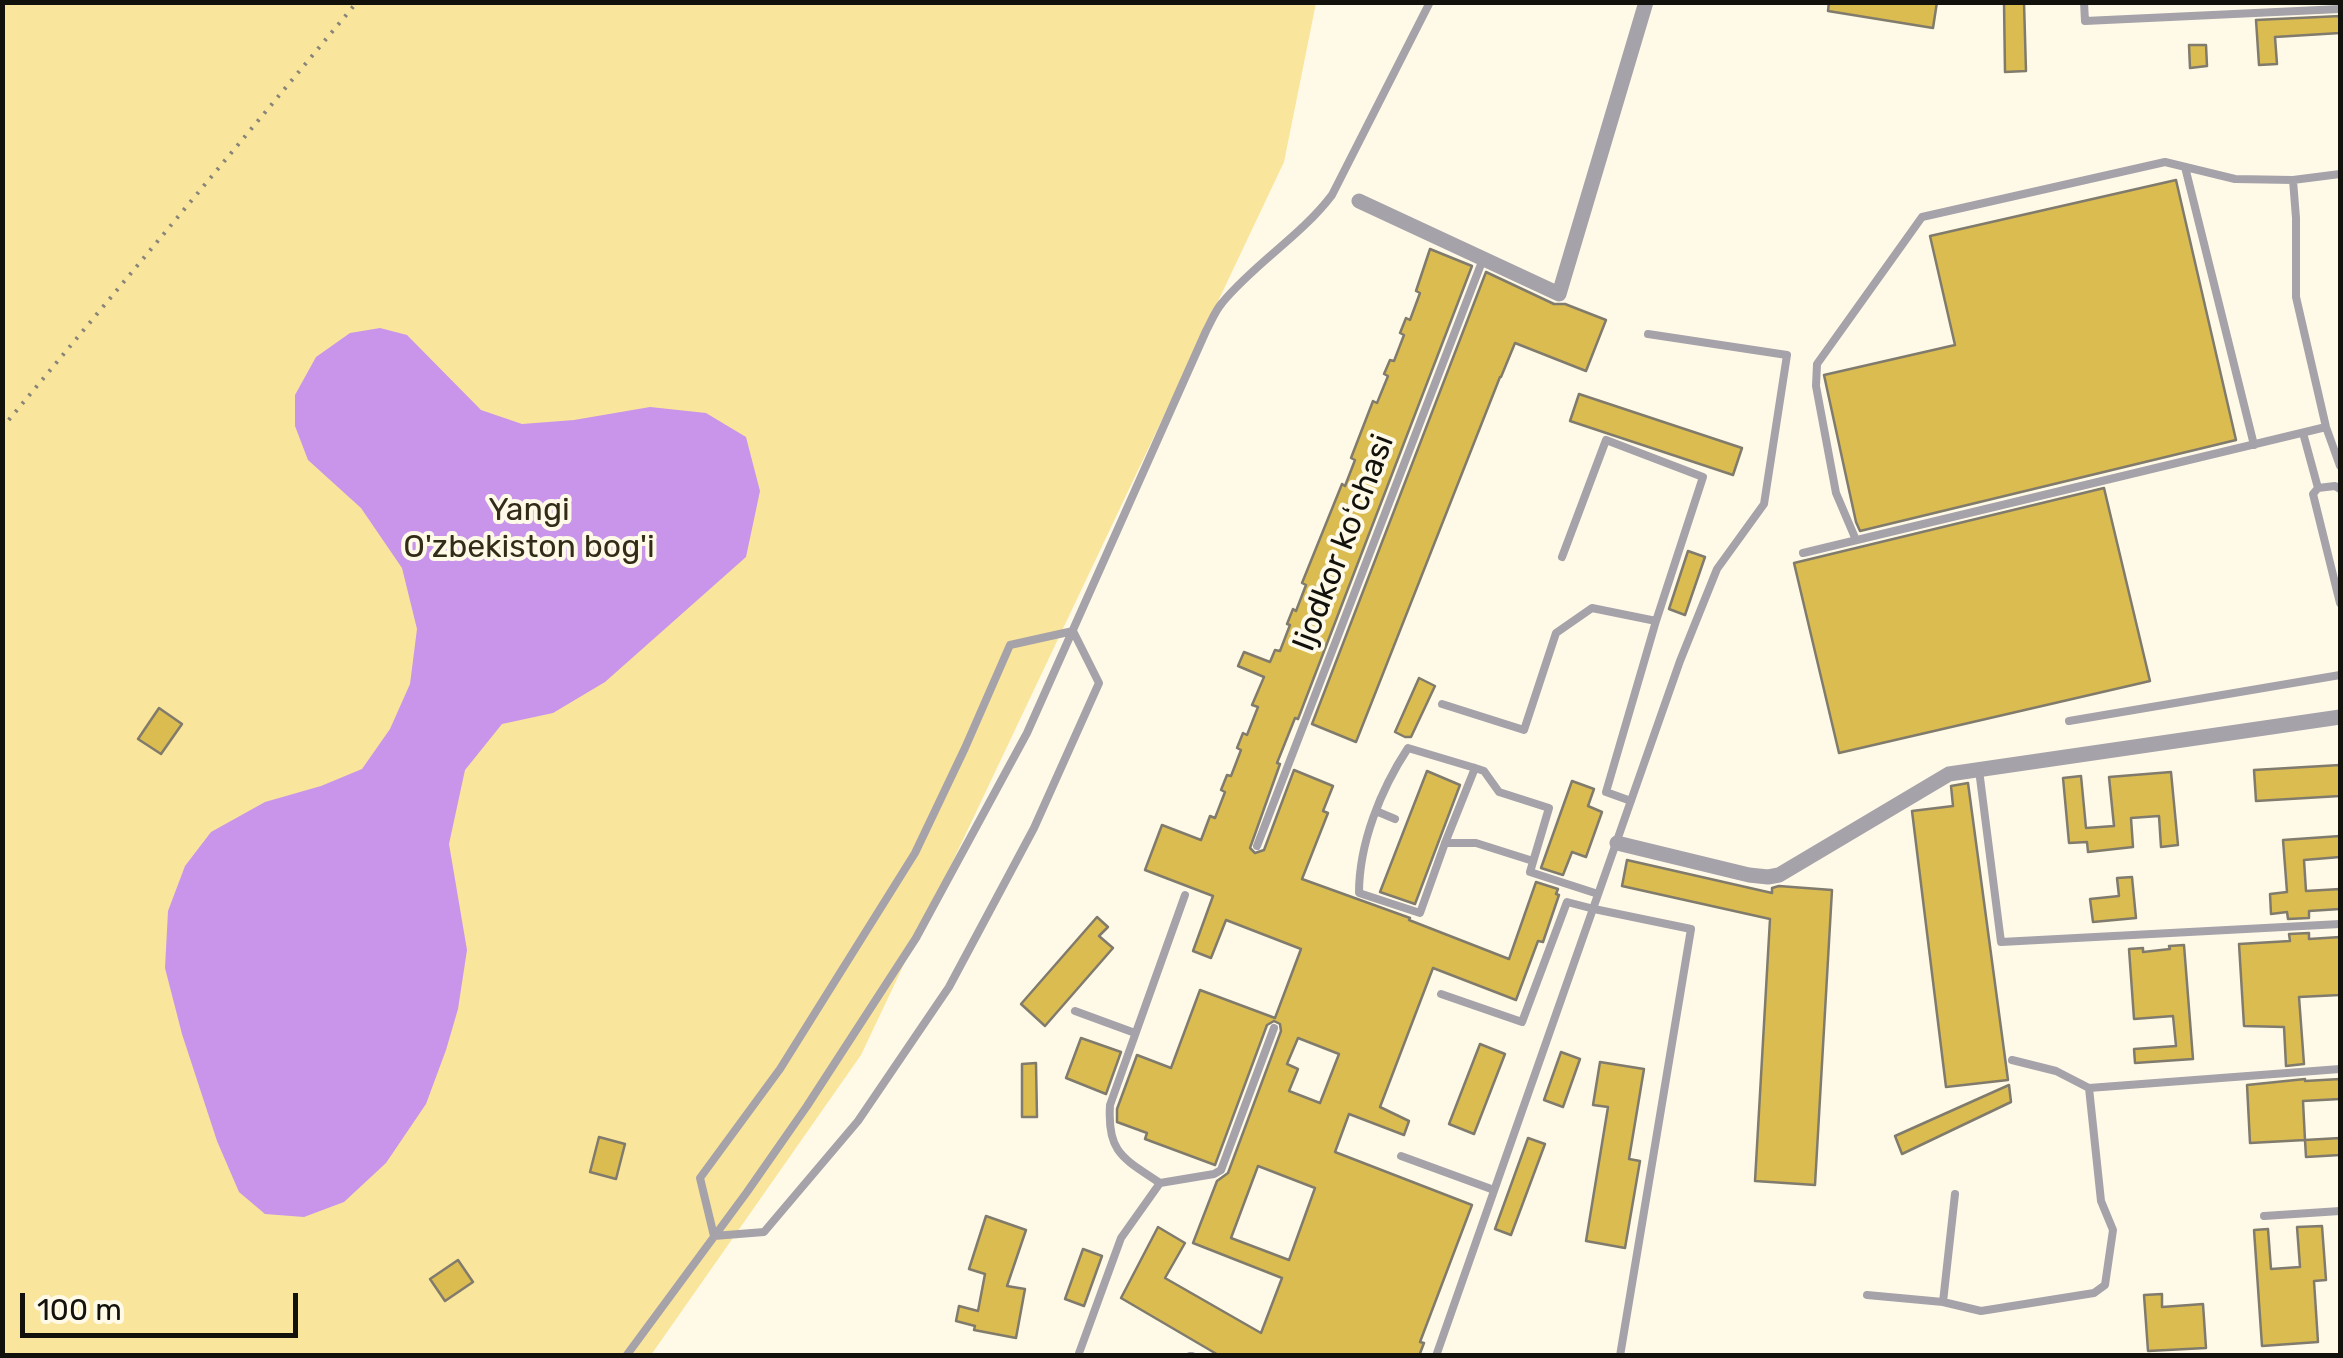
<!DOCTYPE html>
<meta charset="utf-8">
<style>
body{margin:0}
#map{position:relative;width:2343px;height:1358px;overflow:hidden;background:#fffae8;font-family:Rubik,sans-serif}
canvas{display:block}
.frame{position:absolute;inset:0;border:5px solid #12110b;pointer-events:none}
.scale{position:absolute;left:20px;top:1293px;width:278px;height:45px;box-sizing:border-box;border:5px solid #12110b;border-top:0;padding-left:12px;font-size:30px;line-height:35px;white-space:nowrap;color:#12110b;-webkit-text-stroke:8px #fffae8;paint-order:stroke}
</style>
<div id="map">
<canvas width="2343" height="1358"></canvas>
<div class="frame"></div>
<div class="scale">100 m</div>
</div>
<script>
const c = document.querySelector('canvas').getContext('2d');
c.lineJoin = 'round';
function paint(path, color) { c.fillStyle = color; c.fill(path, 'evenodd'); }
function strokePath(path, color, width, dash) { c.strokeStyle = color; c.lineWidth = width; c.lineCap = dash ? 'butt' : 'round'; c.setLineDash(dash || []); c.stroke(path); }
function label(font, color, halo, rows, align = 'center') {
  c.font = font + ' Rubik,sans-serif'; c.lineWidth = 8; c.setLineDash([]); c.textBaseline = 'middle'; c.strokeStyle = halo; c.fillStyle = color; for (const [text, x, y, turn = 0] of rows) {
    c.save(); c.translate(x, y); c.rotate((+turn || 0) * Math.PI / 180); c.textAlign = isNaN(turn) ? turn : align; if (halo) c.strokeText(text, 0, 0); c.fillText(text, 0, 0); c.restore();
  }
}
const green = new Path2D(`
 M3,3H1316L1284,162L861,1055L651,1355L3,1356Z`);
const water = new Path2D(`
 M380,328L407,335L481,410L522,424L574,420L650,407L706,413L746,437L760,491L746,557L605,682L553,713L502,724L465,770L449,844L467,950L458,1009L446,1050L426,1104L386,1163L344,1202L304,1217L265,1214L239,1192L217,1141L182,1034L165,968L168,911L185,866L211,832L265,802L321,786L362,769L390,729L410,684L417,629L402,568L361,508L308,460L295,426V395L316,357L350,333Z`);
const building = new Path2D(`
 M1829,2H1937L1933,28L1828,11Z
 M2004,2H2024L2026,71L2005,72Z
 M2340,16V33L2275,37L2277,64L2259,65L2256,20Z
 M2189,45H2206L2207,66L2190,68Z
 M2176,180L2236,440L1860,531L1856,522L1824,375L1955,345L1930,236Z
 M1430,249L1472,266L1298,719L1295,718L1277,763L1280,764L1250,848L1255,853L1264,850L1294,770L1333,786L1323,811L1328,813L1302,879L1410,918L1409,920L1509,959L1536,882L1558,889L1556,894L1559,895L1543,942L1538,941L1516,1000L1433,968L1380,1107L1409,1121L1404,1135L1349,1114L1335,1152L1472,1205L1420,1342L1424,1343L1419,1356H1220L1121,1298L1158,1227L1185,1243L1165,1278L1261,1333L1282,1278L1193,1243L1217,1181L1228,1173L1281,1031L1280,1024L1274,1021L1267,1025L1215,1165L1145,1139L1147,1133L1117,1122V1109L1137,1055L1171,1068L1200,990L1275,1018L1301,949L1226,920L1211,958L1193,951L1213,896L1145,870L1162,825L1201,840L1210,816L1215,818L1225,792L1221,790L1227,775L1231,776L1241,750L1237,748L1243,733L1247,735L1258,707L1252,705L1264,677L1238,666L1244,652L1270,662L1275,650L1280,651L1290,625L1287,624L1293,609L1296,611L1306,585L1302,583L1342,484L1345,486L1355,460L1351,458L1373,401L1377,403L1388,376L1384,374L1390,360L1394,361L1404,335L1400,333L1406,318L1410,320L1420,293L1416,291ZM1298,1038L1339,1054L1320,1103L1289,1091L1298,1069L1287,1064ZM1258,1166L1315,1188L1289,1260L1231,1238Z
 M1486,272L1554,304H1565L1606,320L1586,371L1515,343L1501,377H1500L1356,742L1312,724Z
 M1579,394L1742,448L1733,475L1570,421Z
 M2104,488L2150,681L1839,753L1794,563Z
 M1688,551L1705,557L1685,615L1669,609Z
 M1419,678L1435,686L1411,737H1405L1395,732Z
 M159,708L182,724L161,754L138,739Z
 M2340,765V796L2256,801L2254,770Z
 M1427,771L1460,785L1415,904L1380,892Z
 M2171,772L2178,845L2161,847L2159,816L2131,818L2133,847L2088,852L2087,842L2069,843L2063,778L2081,776L2086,828L2114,826L2109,777Z
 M1572,781L1594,789L1588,806L1602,812L1586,857L1572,852L1563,875L1541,868Z
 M1968,783L2008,1080L1946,1087L1912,811L1953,806L1951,786Z
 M2340,836V857L2304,860L2306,891L2340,889V909L2309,911V918L2288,919L2287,912L2271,914L2270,894L2287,892L2283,840Z
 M1627,860L1772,893V888L1779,886L1832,890L1815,1185L1755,1181L1770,919L1622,886Z
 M2132,877L2136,918L2093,922L2090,899L2119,896L2117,878Z
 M1097,917L1108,927L1099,936L1113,948L1045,1026L1021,1004Z
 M2309,933V939L2340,937V995L2299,997L2304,1064L2286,1066L2284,1027L2244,1026L2239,944L2290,941L2289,934Z
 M2184,945L2193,1059L2135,1063L2134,1049L2176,1046L2173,1016L2134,1019L2129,949L2143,948V952L2170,949L2169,946Z
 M1081,1038L1121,1052L1106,1094L1066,1078Z
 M1480,1044L1505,1054L1474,1134L1449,1124Z
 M1561,1052L1580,1059L1563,1107L1544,1100Z
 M1600,1062L1644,1069L1629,1159L1640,1161L1625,1248L1586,1241L1608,1107L1593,1105Z
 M1036,1063L1037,1117H1022V1064Z
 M2305,1079V1081L2340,1079V1099L2303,1101L2305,1140L2250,1143L2247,1085Z
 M2009,1085L2011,1102L1902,1154L1895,1136Z
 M599,1137L625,1144L616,1179L590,1172Z
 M1528,1138L1545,1144L1511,1235L1495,1229Z
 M2340,1138V1155L2306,1157L2305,1140Z
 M986,1216L1026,1230L1007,1286L1025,1289L1016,1338L974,1330L975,1326L956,1321L959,1306L978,1311L985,1274L969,1269Z
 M2322,1226L2326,1280L2314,1281L2318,1342L2262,1346L2254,1230L2268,1229L2271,1269L2300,1267L2297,1227Z
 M1083,1249L1102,1256L1084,1306L1065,1299Z
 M458,1260L473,1282L445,1301L430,1279Z
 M2162,1294V1307L2203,1304L2206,1348L2148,1351L2144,1295Z`);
const path = new Path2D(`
 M2,428L357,2`);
const service = new Path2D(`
 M2084,2L2085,21L2340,9
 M2185,167L2254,445
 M2293,180L2296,218V297L2326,427L2340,466
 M2303,433L2318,488
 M2340,489L2335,486L2318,488L2313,494L2340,603
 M1856,540L1836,493L1816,386L1817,364L1922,217L2165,162L2235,179L2293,180L2340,174
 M1803,553L2326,427
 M1562,557L1606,440L1703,477L1656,621L1606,792L1631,801
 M1073,631L1099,683L1034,828L949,987L858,1121L764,1232L714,1236L700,1178L780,1069L915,853L965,748L1010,645Z
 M1442,704L1524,730L1556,633L1592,608L1656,621
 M2069,721L2340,675
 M1475,768L1445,843L1420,913L1359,893C1359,843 1381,789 1408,748L1475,768L1484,771L1499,792L1549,808L1530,872L1598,894
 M1979,770L2001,942L2340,924
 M1376,811L1395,819
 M1445,843H1476L1533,861
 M1257,846L1483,259
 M1441,994L1522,1022L1567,902L1594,909L1691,929L1620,1356
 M1075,1011L1135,1033
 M2012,1060L2056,1071L2089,1088
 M1401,1156L1494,1190
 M1160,1183C1123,1158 1107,1153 1110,1105L1185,895
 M1955,1194L1943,1302L1981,1311L2094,1293L2105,1285L2113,1230L2101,1201L2089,1088L2340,1069
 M2264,1216L2340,1211
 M1867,1295L1943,1302
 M626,1356L747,1192L807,1106L916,938L1027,733L1206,331C1211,322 1215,311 1222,303C1255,263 1301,236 1332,195L1430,2
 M1078,1356L1121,1238L1160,1183L1214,1174L1221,1170L1274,1028
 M1190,1356H1192
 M1436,1356L1680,661L1717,569L1764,504L1787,355L1648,334`);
const minor = new Path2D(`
 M1359,201L1559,294L1646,2
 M1617,843L1749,875L1768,877L1779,875L1949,774L2340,717`);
const parkNames = [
 ["Yangi",529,511],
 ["O'zbekiston bog'i",529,548]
];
const streetNames = [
 ["Ijodkor koʻchasi",1344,543,-69]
];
paint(green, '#fae59d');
paint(water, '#c895ea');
paint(building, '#dabc51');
strokePath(building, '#807b6c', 2.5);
strokePath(path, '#878478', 4, [2.5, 8]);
strokePath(service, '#a6a2a9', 8);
strokePath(minor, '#a6a2a9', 15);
label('32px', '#312b18', '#fffae8', parkNames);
label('32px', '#12110b', '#fffae8', streetNames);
</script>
